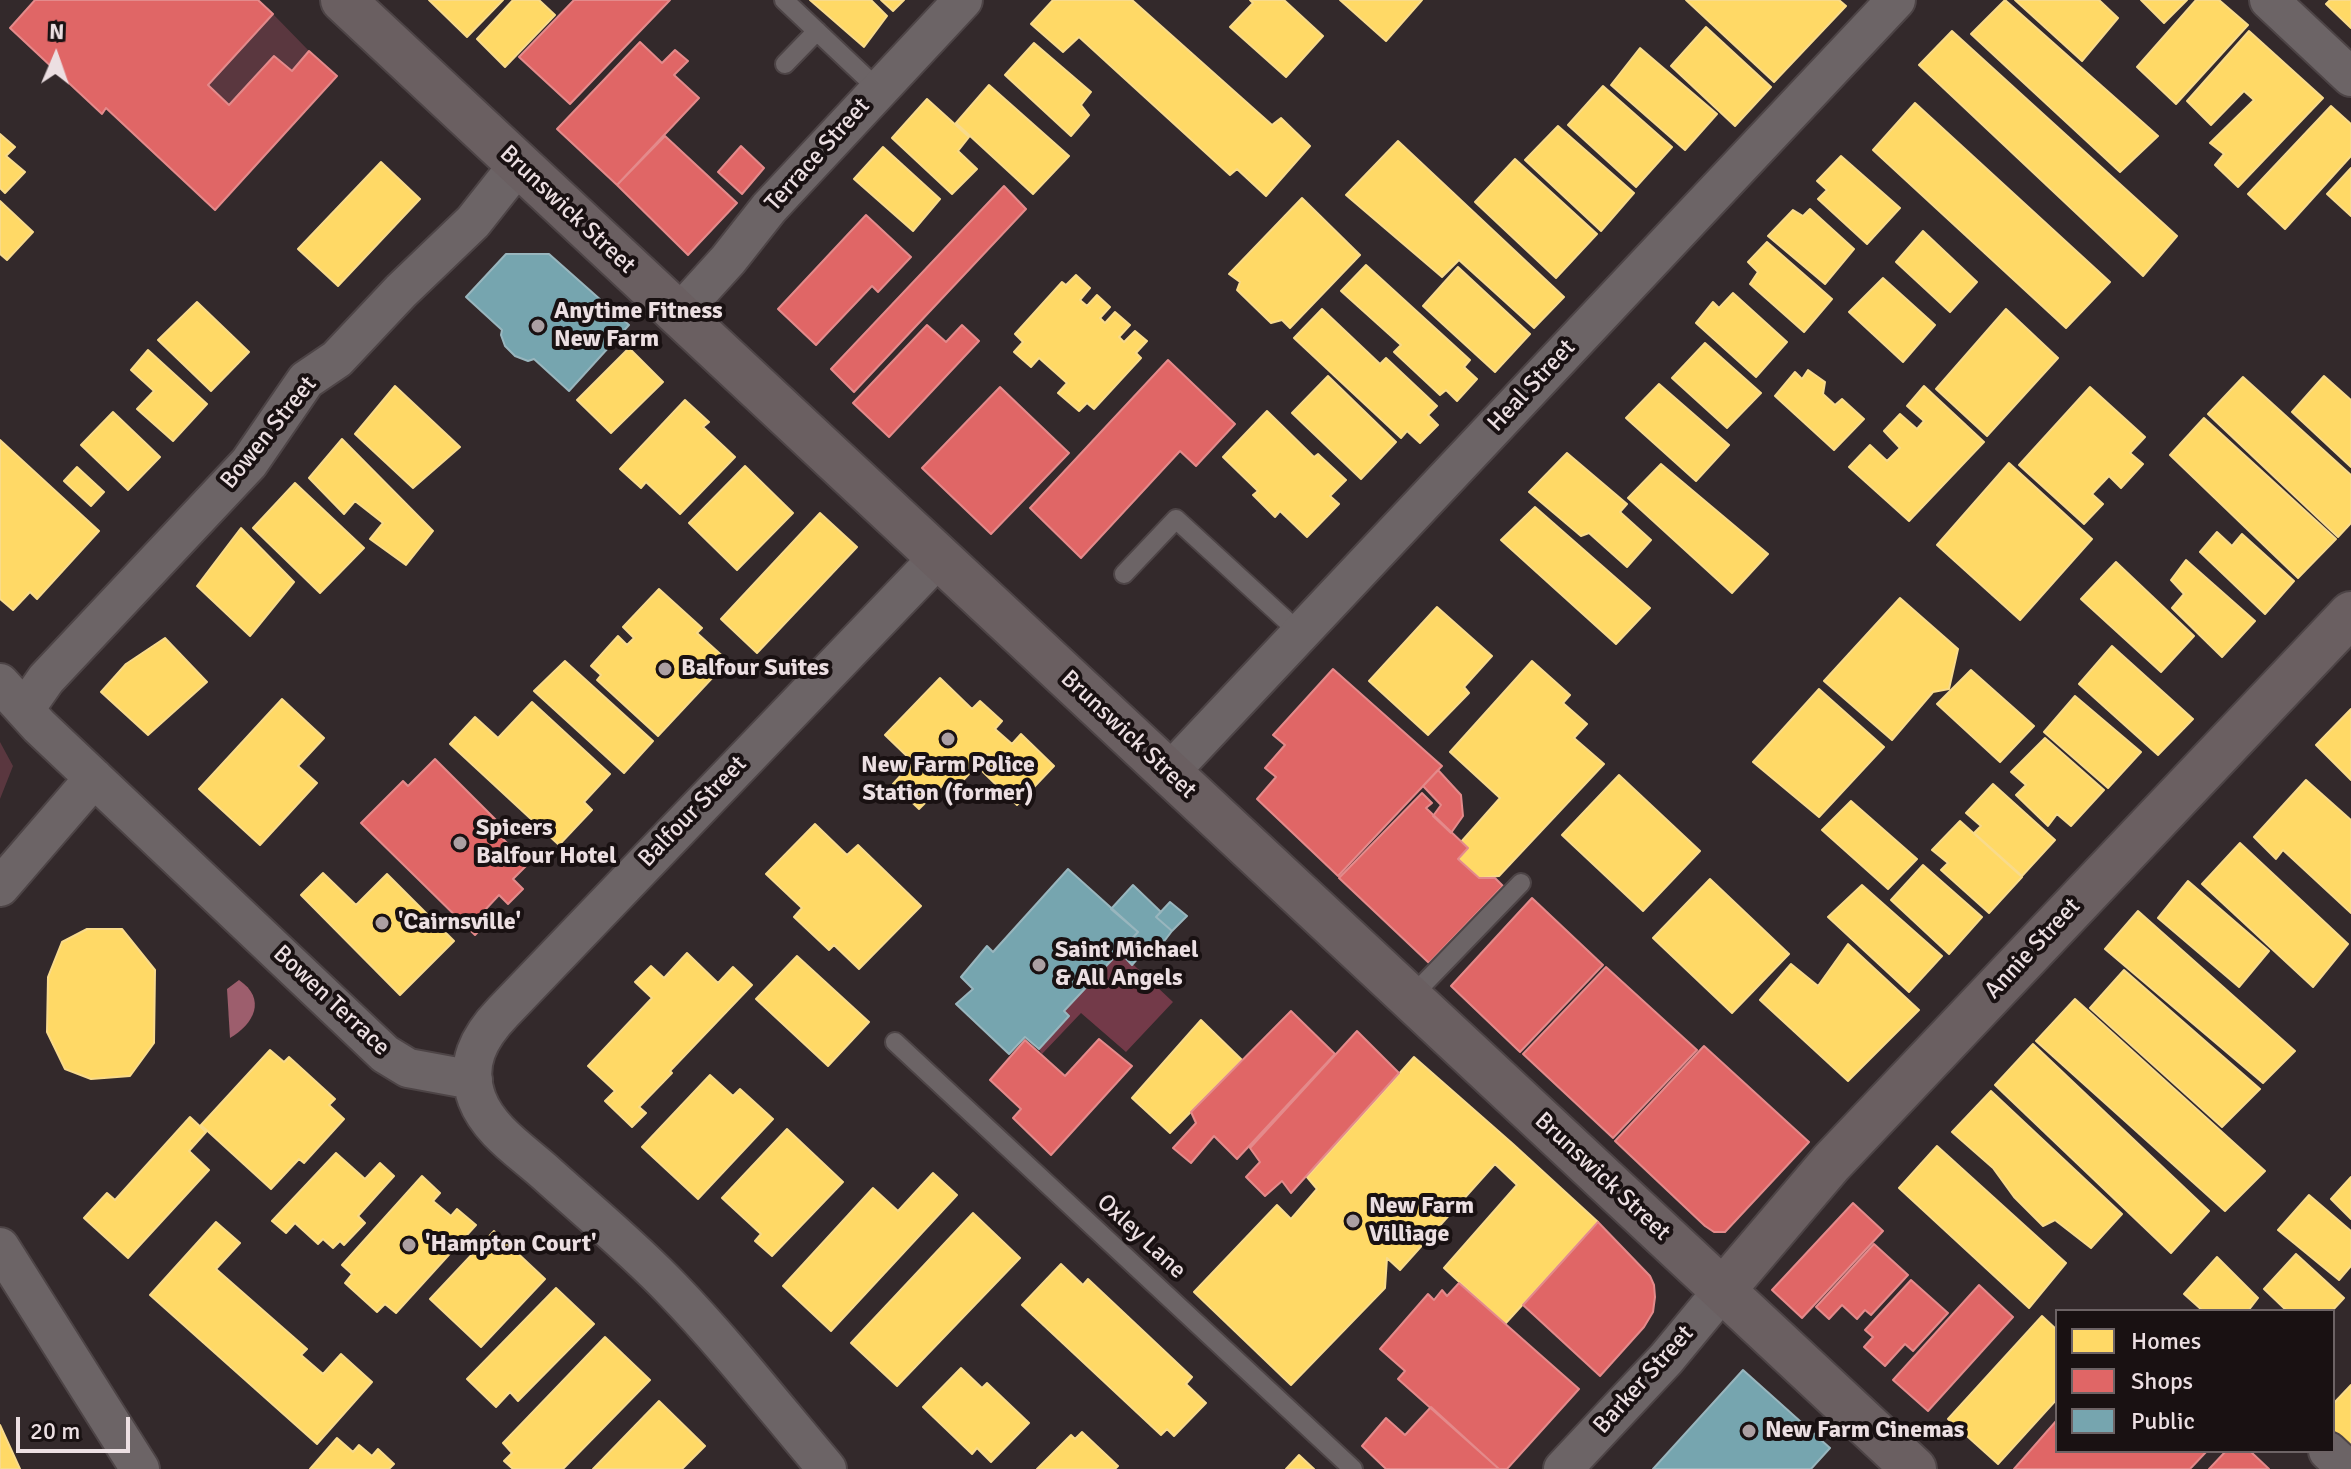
<!DOCTYPE html>
<style>
body{margin:0}
#map{position:relative;width:2351px;height:1469px;overflow:hidden;background:#33292b;font-family:Signika,sans-serif}
canvas{display:block}
.legend{position:absolute;left:2055px;top:1309px;width:280px;height:144px;box-sizing:border-box;background:#191112;border:2px solid #6d6365;margin:0;padding:10px 14px;list-style:none;font-size:24px;color:#ecdfe2}
.legend li{display:flex;align-items:center;gap:16px;height:40px}
.legend b{width:40px;border:2px solid #6d6365}
.north{position:absolute;left:16px;top:16px;width:80px;height:80px;-webkit-text-stroke:6px #191112;paint-order:stroke;rotate:2deg;font-size:22px;font-weight:700;line-height:32px;text-align:center;color:#ecdfe2}
.north::after{content:'';display:block;margin:auto;width:28px;height:36px;background:#ecdfe2;clip-path:polygon(50% 0,100% 100%,50% 72%,0 100%)}
.scale{position:absolute;left:16px;top:1417px;width:114px;height:36px;box-sizing:border-box;border:4px solid #ecdfe2;border-top:0;padding-left:10px;font-size:24px;line-height:28px;white-space:nowrap;color:#ecdfe2;-webkit-text-stroke:6px #191112;paint-order:stroke}
</style>
<div id="map">
<canvas width="2351" height="1469"></canvas>
<ul class="legend">
<li><b style="height:22px;background:#ffd966"></b>Homes</li>
<li><b style="height:22px;background:#e06666"></b>Shops</li>
<li><b style="height:22px;background:#76a5af"></b>Public</li>
</ul>
<div class="north">N</div>
<div class="scale">20 m</div>
</div>
<script>
const c = document.querySelector('canvas').getContext('2d');
c.lineJoin = 'round';
function paint(path, color) { c.fillStyle = color; c.fill(path, 'evenodd'); }
function strokePath(path, color, width, dash) { c.strokeStyle = color; c.lineWidth = width; c.lineCap = dash ? 'butt' : 'round'; c.setLineDash(dash || []); c.stroke(path); }
function label(font, color, halo, rows, align = 'center') {
  c.font = font + ' Signika,sans-serif'; c.lineWidth = 8; c.setLineDash([]); c.textBaseline = 'middle'; c.strokeStyle = halo; c.fillStyle = color; for (const [text, x, y, turn = 0] of rows) {
    c.save(); c.translate(x, y); c.rotate((+turn || 0) * Math.PI / 180); c.textAlign = isNaN(turn) ? turn : align; if (halo) c.strokeText(text, 0, 0); c.fillText(text, 0, 0); c.restore();
  }
}
const green = new Path2D(`
 M273,14L309,51L292,71L229,105L208,85Z
 M0,742L13,766L0,799Z`);
const forest = new Path2D(`
 M1120,952L1173,1002L1126,1052L1081,1013L1042,1054L1039,1049L1069,1017L1064,1011Z`);
const water = new Path2D(`
 M239,980C267,999 254,1024 230,1038L227,989Z`);
const homes = new Path2D(`
 M429,0H503L467,37Z
 M513,0H539L555,15L505,67L477,39Z
 M810,0H871L887,16L864,47Z
 M881,0H904L893,11Z
 M1053,0H1132L1272,125L1281,118L1310,146L1266,196L1237,169L1230,175L1079,37L1063,52L1031,24Z
 M1250,0H1284L1323,36L1286,77L1230,27L1253,3Z
 M1340,0H1422L1386,41Z
 M1686,0H1839L1846,6L1774,82Z
 M2005,0L2158,136L2120,172L1971,34Z
 M2015,0H2099L2118,18L2082,61Z
 M2141,0H2187L2164,23Z
 M2196,0H2219L2248,25L2176,104L2137,67Z
 M2330,0H2351V28L2326,4Z
 M1706,27L1771,87L1735,126L1671,66Z
 M1952,31L2177,236L2143,276L1919,65Z
 M2249,31L2323,98L2238,187L2215,165L2224,154L2210,143L2254,100L2244,91L2211,125L2187,101Z
 M1034,43L1091,92L1081,105L1089,115L1071,136L1005,75Z
 M1640,48L1717,114L1685,150L1611,85Z
 M989,85L1069,156L1033,194L956,123Z
 M1603,86L1672,147L1636,187L1568,125Z
 M927,99L969,137L958,151L977,169L952,194L892,138Z
 M1915,103L2110,282L2066,328L1873,150Z
 M2331,106L2351,124V156L2285,229L2248,194Z
 M1558,126L1634,193L1601,231L1525,160Z
 M0,134L15,147L6,156L25,172L5,193L0,188Z
 M1398,141L1564,297L1534,328L1459,260L1442,277L1346,195Z
 M883,147L940,199L913,231L854,179Z
 M1841,156L1900,208L1867,244L1818,199L1827,190L1817,181Z
 M1515,159L1597,234L1556,278L1475,202Z
 M381,162L420,199L338,286L298,249Z
 M2351,168V216L2327,194Z
 M1302,198L1360,255L1290,328L1282,320L1271,323L1237,290L1240,282L1229,274Z
 M0,201L33,232L7,260L0,254Z
 M1810,209L1854,249L1825,284L1768,236L1793,210L1803,216Z
 M1923,231L1977,282L1950,312L1896,262Z
 M1767,242L1832,299L1804,332L1750,284L1758,272L1748,262Z
 M1366,265L1470,360L1464,367L1477,379L1457,401L1446,390L1440,395L1394,352L1401,345L1341,291Z
 M1458,267L1530,334L1495,372L1423,306Z
 M1076,275L1090,288L1080,300L1087,306L1097,295L1110,307L1100,318L1105,323L1115,312L1130,325L1119,337L1124,342L1135,331L1147,341L1136,353L1141,358L1094,409L1087,403L1079,411L1058,393L1067,383L1039,358L1031,367L1014,352L1023,342L1015,334L1062,282L1066,285Z
 M1883,278L1935,325L1903,362L1849,312Z
 M1733,293L1787,342L1756,377L1696,323L1713,302L1719,308Z
 M197,302L249,352L211,391L158,340Z
 M1322,309L1380,364L1386,358L1437,406L1428,415L1438,425L1420,443L1407,431L1401,438L1294,338Z
 M2006,309L2058,358L1987,436L1936,389Z
 M1705,343L1761,393L1727,428L1672,378Z
 M629,348L663,382L611,433L577,400Z
 M148,350L207,404L173,441L137,409L154,391L131,370Z
 M1808,370L1825,382L1823,394L1835,405L1842,399L1864,419L1834,450L1775,396L1795,372L1802,379Z
 M1328,376L1396,442L1361,479L1292,413Z
 M2324,376L2351,400V467L2292,412Z
 M2243,377L2351,475V523L2338,537L2208,414Z
 M1659,384L1729,445L1696,481L1626,418Z
 M395,386L460,447L413,488L355,434Z
 M1924,386L1984,442L1909,521L1849,467L1870,445L1887,461L1900,448L1884,431L1900,414L1917,429L1924,421L1907,406Z
 M2090,387L2145,437L2130,453L2143,464L2121,488L2109,476L2092,494L2103,504L2084,524L2019,465Z
 M685,400L709,422L703,427L735,457L680,514L646,482L641,488L620,469Z
 M1267,411L1314,457L1318,454L1346,480L1330,496L1339,504L1307,537L1280,511L1275,517L1253,495L1258,491L1223,457Z
 M113,412L160,457L128,490L81,445Z
 M2204,418L2336,539L2298,578L2170,455Z
 M342,439L433,531L406,565L370,539L383,523L355,501L344,514L309,478Z
 M0,440L99,531L37,599L30,592L13,610L0,599Z
 M1567,453L1627,504L1620,512L1651,540L1627,567L1589,533L1581,536L1529,492Z
 M2009,463L2092,539L2020,620L1937,545Z
 M1661,464L1768,554L1732,593L1628,498Z
 M745,466L793,513L737,570L689,523Z
 M77,467L104,492L91,506L64,481Z
 M295,483L364,548L320,593L253,528Z
 M1535,507L1650,608L1616,644L1501,540Z
 M820,513L857,547L757,653L721,619Z
 M241,528L294,582L250,636L197,586Z
 M2217,532L2232,546L2242,534L2294,581L2265,614L2200,552Z
 M2186,560L2255,621L2222,657L2172,608L2184,594L2171,580Z
 M2116,562L2194,636L2161,672L2081,599Z
 M659,589L702,628L697,633L728,661L658,736L597,680L601,675L591,666L618,636L627,645L634,638L623,627Z
 M1900,598L1958,649L1949,689L1933,692L1892,740L1824,681Z
 M1437,607L1492,656L1464,687L1469,693L1428,735L1369,681Z
 M165,638L207,682L148,735L101,692L126,664Z
 M2112,646L2193,719L2158,755L2079,684Z
 M565,661L653,741L624,773L534,691Z
 M1532,661L1570,695L1563,703L1587,724L1574,738L1604,764L1499,876L1479,878L1458,859L1468,848L1461,842L1500,798L1450,752Z
 M1971,670L2034,726L2000,762L1937,704Z
 M940,678L972,709L980,701L1002,721L995,729L1012,744L1021,734L1054,766L1017,805L983,772L994,760L988,754L953,791L945,783L919,809L893,784L913,762L885,735Z
 M1819,689L1884,747L1819,817L1753,762Z
 M2075,696L2141,752L2108,788L2044,732Z
 M282,699L324,738L298,766L317,783L260,845L199,789Z
 M532,702L610,774L584,802L592,810L559,845L450,744L475,717L498,738Z
 M2351,709V780L2316,745Z
 M2045,738L2104,790L2071,826L2057,814L2048,826L2016,795L2026,785L2011,772Z
 M1619,775L1700,851L1643,911L1562,835Z
 M2306,780L2351,820V913L2283,850L2276,859L2254,837Z
 M1993,784L2055,840L2022,876L1974,833L1981,826L1966,813Z
 M1851,801L1917,859L1888,889L1822,830Z
 M1960,821L2022,877L1989,913L1941,870L1948,863L1932,850Z
 M815,824L847,855L858,845L921,906L859,969L834,945L829,950L794,917L802,908L766,874Z
 M2240,843L2348,944L2313,987L2202,884Z
 M1923,865L1982,917L1949,954L1891,900Z
 M323,873L356,905L387,874L454,941L400,995L301,895Z
 M1710,879L1789,954L1732,1013L1653,938Z
 M2188,881L2269,951L2239,987L2158,918Z
 M1862,885L1942,956L1909,992L1828,917Z
 M2138,911L2295,1051L2263,1083L2105,949Z
 M87,929H122L155,970L154,1043L130,1076L91,1079L65,1069L47,1032L48,977L62,942Z
 M1848,944L1919,1010L1848,1081L1760,1000L1791,964L1818,986Z
 M687,953L718,983L733,967L752,985L670,1071L672,1073L639,1107L646,1113L632,1127L605,1101L615,1091L588,1066L652,998L635,982L651,966L664,978Z
 M797,956L869,1022L828,1066L756,999Z
 M2124,970L2260,1089L2222,1127L2090,1008Z
 M2075,999L2265,1171L2225,1211L2036,1041Z
 M1201,1020L1242,1060L1170,1133L1132,1098Z
 M2033,1044L2209,1211L2171,1253L1995,1085Z
 M270,1050L284,1062L289,1057L335,1099L329,1105L344,1119L304,1163L299,1159L271,1189L201,1125Z
 M1414,1057L1513,1144L1598,1222L1505,1324L1444,1268L1517,1185L1495,1164L1400,1270L1387,1258L1385,1288L1291,1385L1194,1292L1277,1205L1291,1219L1317,1189L1307,1177Z
 M710,1075L733,1096L740,1089L773,1119L698,1199L642,1147Z
 M1991,1091L2122,1214L2091,1248L2055,1220L2043,1226L2014,1197L1993,1168L1952,1132Z
 M190,1117L206,1132L189,1151L209,1170L128,1258L84,1218L107,1193L115,1200Z
 M787,1129L843,1182L772,1256L755,1241L761,1234L722,1198Z
 M1937,1146L2066,1263L2029,1308L1899,1188Z
 M336,1153L365,1179L380,1163L394,1176L358,1216L365,1223L344,1245L340,1241L333,1248L323,1239L318,1244L295,1223L286,1233L272,1221Z
 M933,1173L957,1195L831,1331L783,1286L873,1188L898,1211Z
 M422,1176L440,1193L433,1201L451,1216L457,1209L476,1225L396,1313L385,1304L377,1312L345,1283L352,1274L342,1265Z
 M2351,1177V1219L2331,1199Z
 M2309,1195L2351,1231V1266L2339,1280L2278,1230Z
 M973,1213L1020,1258L897,1386L851,1343Z
 M216,1222L240,1243L216,1269L307,1349L301,1355L323,1374L341,1354L372,1382L317,1444L150,1295Z
 M494,1231L545,1279L481,1347L430,1299Z
 M2296,1254L2344,1298L2332,1311H2287L2264,1289Z
 M2217,1257L2258,1298L2248,1311H2203L2184,1294Z
 M1061,1264L1083,1285L1088,1279L1192,1377L1186,1384L1206,1403L1174,1436L1167,1429L1161,1435L1022,1305Z
 M556,1288L594,1324L518,1401L510,1392L496,1407L467,1379Z
 M2042,1316L2057,1330V1399L1998,1464L1948,1419Z
 M605,1337L650,1380L563,1469H513L504,1461L512,1453L503,1443Z
 M961,1368L982,1388L987,1383L1029,1423L991,1462L977,1448L972,1454L923,1407Z
 M2351,1385V1462L2333,1445V1404Z
 M659,1401L705,1446L682,1469H593Z
 M0,1425L20,1469H0Z
 M1082,1432L1118,1466L1115,1469H1037L1071,1435L1075,1439Z
 M337,1438L353,1452L359,1445L372,1456L378,1449L394,1464L389,1469H310Z
 M1299,1455L1314,1469H1286Z`);
const shops = new Path2D(`
 M35,0H258L273,14L208,85L229,105L274,56L292,71L309,51L337,76L215,210L106,108L102,114L10,28Z
 M574,0H670L570,104L519,57Z
 M640,42L662,63L675,50L688,61L674,75L699,98L617,185L557,129Z
 M665,136L737,203L688,255L617,185Z
 M741,146L764,168L742,194L718,172Z
 M1004,186L1026,209L854,392L831,369Z
 M866,215L911,257L878,292L872,286L816,345L778,309Z
 M927,325L946,342L962,325L979,341L889,437L853,403Z
 M1168,360L1235,424L1196,466L1180,451L1081,558L1030,508Z
 M1000,387L1069,453L991,534L922,468Z
 M1333,669L1442,766L1338,876L1257,799L1276,777L1265,768L1285,745L1273,735Z
 M435,759L504,828L498,834L528,864L513,879L523,889L508,904L499,895L485,910L492,917L475,935L361,823L403,781L408,786Z
 M1438,770L1461,795L1463,816L1451,833L1433,816L1441,805L1423,786Z
 M1422,793L1432,803L1426,808L1468,848L1458,859L1479,878H1495L1503,886L1429,963L1339,878Z
 M1532,898L1603,965L1520,1052L1451,986Z
 M1606,967L1697,1050L1613,1138L1523,1054Z
 M1291,1011L1335,1054L1237,1159L1214,1136L1191,1163L1173,1148L1196,1123L1191,1112Z
 M1357,1031L1399,1073L1291,1193L1282,1181L1265,1196L1246,1177L1260,1162L1250,1148Z
 M1099,1039L1132,1066L1051,1155L1013,1118L1021,1109L990,1080L1025,1040L1065,1076Z
 M1704,1046L1809,1142L1725,1232H1714L1705,1226L1615,1141Z
 M1853,1203L1883,1231L1802,1318L1772,1290Z
 M1598,1222L1650,1276L1654,1285L1655,1297L1653,1312L1644,1327L1600,1376L1523,1305Z
 M1874,1244L1908,1275L1871,1315L1865,1310L1857,1319L1842,1305L1829,1319L1816,1307Z
 M1911,1280L1948,1313L1913,1351L1905,1344L1885,1366L1864,1347L1873,1337L1865,1330Z
 M1459,1283L1579,1389L1507,1469H1499L1398,1379L1405,1371L1380,1349L1428,1294L1434,1300L1442,1290L1447,1296Z
 M1979,1285L2013,1317L1928,1411L1893,1380Z
 M1431,1407L1499,1469H1386L1362,1446L1386,1418L1405,1435Z
 M2057,1420V1451H2207L2190,1469H2014Z
 M2226,1451H2250L2269,1469H2209Z`);
const public = new Path2D(`
 M506,254H549L629,325L569,391L534,359L528,361L515,356L505,346L501,335L502,330L466,297Z
 M1068,869L1138,932L1064,1011L1069,1016L1039,1049L1025,1037L1009,1054L956,1004L973,989L961,977L987,946L993,952Z
 M1133,885L1161,912L1156,917L1172,931L1159,948L1152,942L1132,965L1120,952L1138,932L1111,909Z
 M1170,902L1187,916L1172,931L1156,917Z
 M1743,1370L1830,1448L1811,1469H1653Z`);
const lane = new Path2D(`
 M784,0L878,89
 M785,64L817,31
 M1124,574L1176,519L1300,633
 M1410,998L1521,883
 M895,1042L1353,1469`);
const street = new Path2D(`
 M2269,0L2351,77
 M679,314L728,260L769,208L963,0
 M0,683L39,726L385,1054L408,1068L473,1080
 M25,709L46,679L249,463L306,380L337,359L401,291L473,222L518,165
 M1169,773L1896,0
 M0,887L94,778
 M0,1247L140,1469
 M2328,1451L2347,1469
 M827,1469C776,1409 727,1346 672,1289C633,1248 589,1212 547,1174C523,1152 489,1131 477,1099C464,1064 479,1037 503,1012L939,557
 M1563,1469L1666,1359L1723,1290`);
const secondary = new Path2D(`
 M343,0L1914,1469
 M1723,1290L1831,1163L2351,614`);
const markers = [
 [538,326,8,"#ab9fa2"],
 [665,669,8,"#ab9fa2"],
 [948,739,8,"#ab9fa2"],
 [460,843,8,"#ab9fa2"],
 [382,923,8,"#ab9fa2"],
 [1039,965,8,"#ab9fa2"],
 [1353,1221,8,"#ab9fa2"],
 [409,1245,8,"#ab9fa2"],
 [1749,1431,8,"#ab9fa2"]
];
const streetNames = [
 ["Terrace Street",818,155,-48],
 ["Brunswick Street",567,210,43],
 ["Heal Street",1532,386,-47],
 ["Bowen Street",269,433,-51],
 ["Brunswick Street",1128,735,43],
 ["Balfour Street",693,812,-46],
 ["Annie Street",2033,949,-47],
 ["Bowen Terrace",331,1001,43],
 ["Brunswick Street",1602,1177,43],
 ["Oxley Lane",1141,1237,43],
 ["Barker Street",1644,1380,-48]
];
const poiNames = [
 ["Anytime Fitness",554,312],
 ["New Farm",554,340],
 ["Balfour Suites",681,669],
 ["New Farm Police",948,766,"center"],
 ["Station (former)",948,794,"center"],
 ["Spicers",476,829],
 ["Balfour Hotel",476,857],
 ["'Cairnsville'",398,923],
 ["Saint Michael",1055,951],
 ["& All Angels",1055,979],
 ["New Farm",1369,1207],
 ["Villiage",1369,1235],
 ["'Hampton Court'",425,1245],
 ["New Farm Cinemas",1765,1431]
];
paint(green, '#5a373f');
paint(forest, '#733a49');
paint(water, '#9d5e6d');
paint(homes, '#ffd966');
strokePath(homes, '#f9db8b', 2);
paint(shops, '#e06666');
strokePath(shops, '#e48a8b', 2);
paint(public, '#76a5af');
strokePath(public, '#99b6be', 2);
strokePath(lane, '#4d4446', 22);
strokePath(street, '#4d4446', 42);
strokePath(secondary, '#4d4446', 48);
strokePath(lane, '#6c6466', 18);
strokePath(street, '#6c6466', 38);
strokePath(secondary, '#6a5f61', 44);
for (const [x, y, r, color] of markers) { const dot = new Path2D(); dot.arc(x, y, r, 0, 2 * Math.PI); c.fillStyle = color; c.fill(dot); strokePath(dot, '#191112', 3); }
label('24px', '#ecdfe2', '#191112', streetNames);
label('bold 24px', '#ecdfe2', '#191112', poiNames, 'left');
</script>
